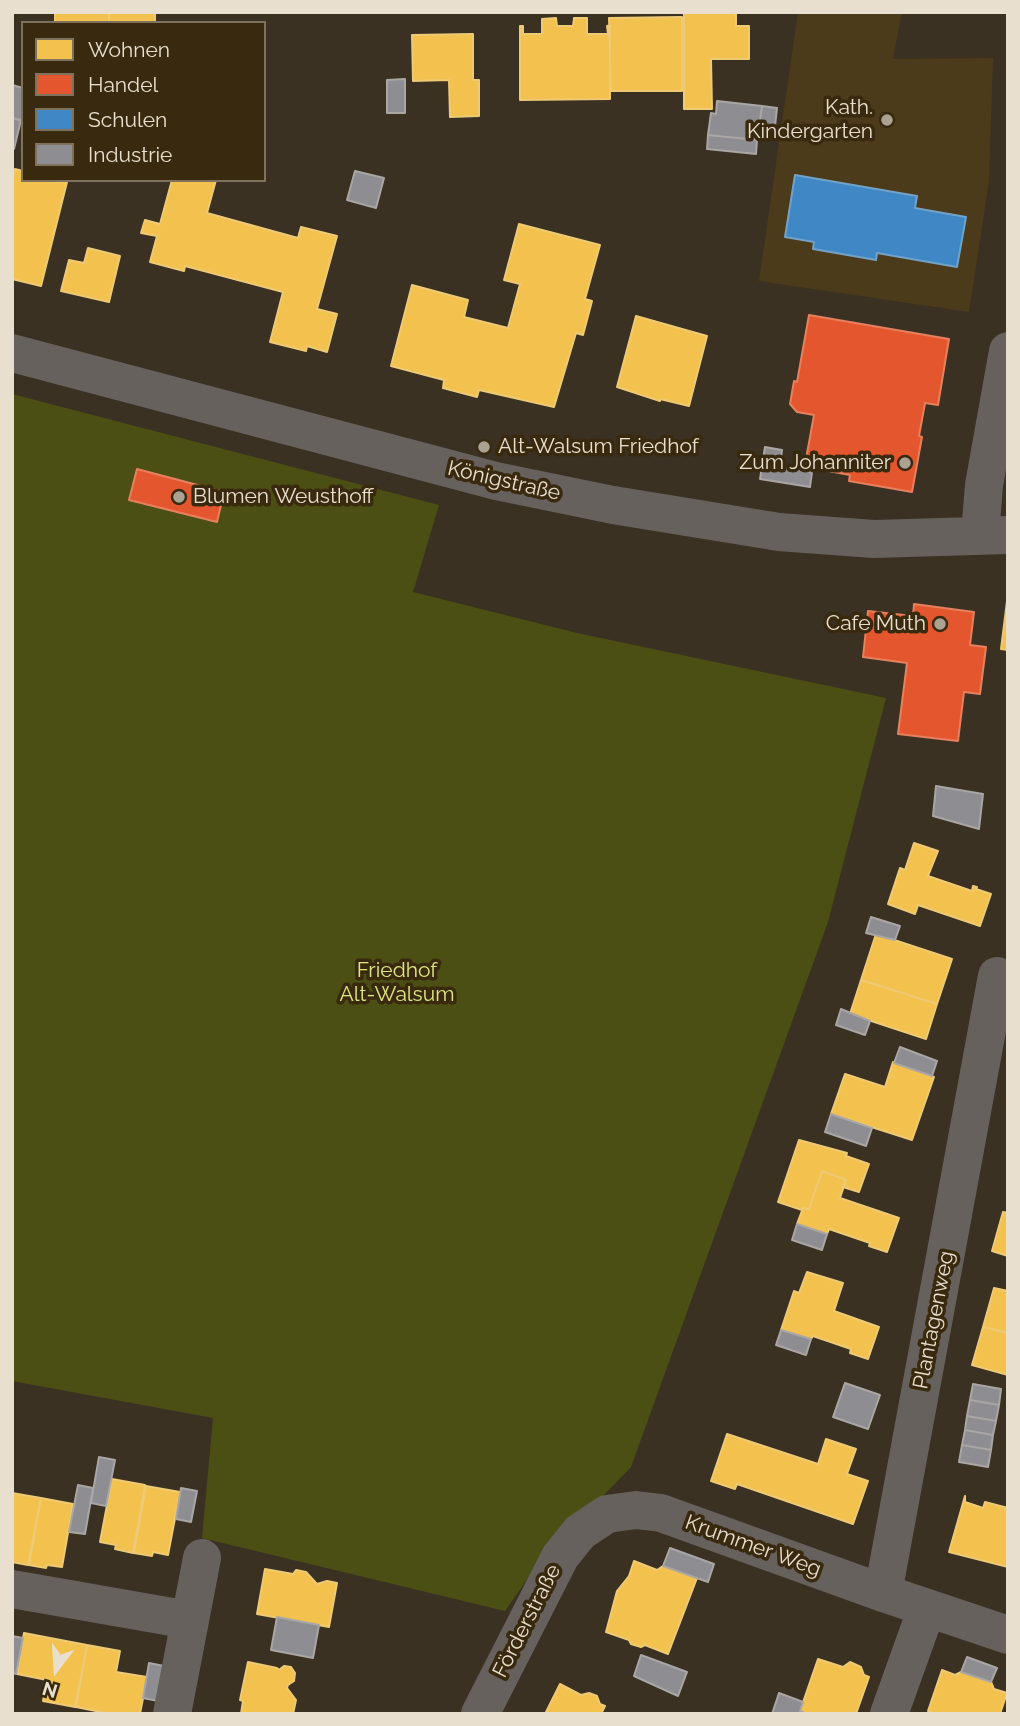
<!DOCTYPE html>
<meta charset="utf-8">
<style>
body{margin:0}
#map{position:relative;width:1020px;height:1726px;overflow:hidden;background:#3a3123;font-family:Raleway,sans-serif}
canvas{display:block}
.frame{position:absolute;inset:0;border:14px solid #e9dfcf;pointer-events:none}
.legend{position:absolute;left:21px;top:21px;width:245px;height:161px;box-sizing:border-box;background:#392a0f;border:2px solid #7f725c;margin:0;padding:9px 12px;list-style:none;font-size:21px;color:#e9dfcf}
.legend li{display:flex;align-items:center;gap:14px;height:35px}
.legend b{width:35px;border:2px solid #7f725c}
.north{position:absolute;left:21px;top:1635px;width:70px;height:70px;-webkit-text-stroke:5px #392a0f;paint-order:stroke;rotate:197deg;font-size:19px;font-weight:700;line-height:28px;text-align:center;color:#e9dfcf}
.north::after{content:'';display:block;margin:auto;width:24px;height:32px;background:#e9dfcf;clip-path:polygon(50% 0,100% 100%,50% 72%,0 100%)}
</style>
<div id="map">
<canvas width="1020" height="1726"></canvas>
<div class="frame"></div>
<ul class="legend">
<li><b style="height:19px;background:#f2c14e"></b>Wohnen</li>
<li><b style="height:19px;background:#e4572e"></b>Handel</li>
<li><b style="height:19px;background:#3f88c5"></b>Schulen</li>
<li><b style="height:19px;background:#8d8d92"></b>Industrie</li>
</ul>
<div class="north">N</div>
</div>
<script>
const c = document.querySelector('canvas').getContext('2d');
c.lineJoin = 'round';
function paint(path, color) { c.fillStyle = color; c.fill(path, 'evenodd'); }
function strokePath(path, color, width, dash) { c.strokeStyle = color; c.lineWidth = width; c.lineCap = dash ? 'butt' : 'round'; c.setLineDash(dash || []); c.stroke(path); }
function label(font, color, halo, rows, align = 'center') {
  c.font = font + ' Raleway,sans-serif'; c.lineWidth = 7; c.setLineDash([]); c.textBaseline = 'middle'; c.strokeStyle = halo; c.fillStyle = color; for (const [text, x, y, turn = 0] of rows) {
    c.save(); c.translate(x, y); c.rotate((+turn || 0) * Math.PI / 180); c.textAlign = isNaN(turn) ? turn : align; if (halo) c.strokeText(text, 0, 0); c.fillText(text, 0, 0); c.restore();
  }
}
const built = new Path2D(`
 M798,12H902L893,59L993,58L989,181L969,312L759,281Z`);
const green = new Path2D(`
 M12,394L439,505L413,592L577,633L886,698L828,922L631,1467L540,1561L505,1611L202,1538L213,1418L12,1381Z`);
const homes = new Path2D(`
 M55,12H109V23H55Z
 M109,12H155V23H109Z
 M684,12H736V26H749V59H711L712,109H684Z
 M682,17V91H611L609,18Z
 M556,18L557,26H573L574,18H587V34H608L607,26L610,25V99L520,100V26H523V34H542V19Z
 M473,34V80H479V116L450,117L449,80L413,81L412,35Z
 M15,169L23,171V180L67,182L41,286L12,279V181Z
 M172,180H216L207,213L298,238L301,227L337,236L317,309L337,314L327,352L307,346L306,351L270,342L283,292L185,266L184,271L150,262L157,236L141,233L145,220L160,224Z
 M519,224L600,245L585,299L592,301L583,335L576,333L554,407L479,390L477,397L443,388L444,380L391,366L412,285L468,300L464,317L508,328L520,284L504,280Z
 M88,248L120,256L109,302L61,291L69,260L84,263Z
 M636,316L707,336L689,406L660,399V401L617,387Z
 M1007,601H1008V650L1001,649Z
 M914,843L938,851L928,876L972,891L973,886L977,887L976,889L991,894L980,926L918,905L915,914L888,904L900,868L905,870Z
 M876,934L952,959L937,1004L861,980Z
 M861,980L937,1004L926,1039L850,1014Z
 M893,1062L934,1077L912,1140L831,1114L845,1074L885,1087Z
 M799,1140L847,1153L846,1156L869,1164L859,1192L843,1187L846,1180L822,1171L809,1209L803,1208L802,1210L778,1202Z
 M822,1171L846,1180L840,1198L899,1218L887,1252L869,1246L870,1243L829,1229L827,1234L797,1224L803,1208L809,1209Z
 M1003,1212L1008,1213V1256L992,1251Z
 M807,1272L843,1283L834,1311L879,1327L868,1359L850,1353L851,1349L813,1336L811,1339L781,1330L794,1291L799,1293Z
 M994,1288L1008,1291V1333L983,1327Z
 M983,1327L1008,1333V1375L972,1365Z
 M727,1434L818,1464L826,1439L856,1449L847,1474L868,1481L853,1524L737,1484L735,1489L711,1481Z
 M112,1479L145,1485L133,1553L115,1549L116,1545L100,1542Z
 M146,1486L180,1492L168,1555L153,1552L152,1556L134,1553Z
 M12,1493L41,1498L28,1565L12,1562Z
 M965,1496V1502L983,1508L985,1502L1008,1508V1567L949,1552Z
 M41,1498L73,1504L62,1567L47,1565L46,1568L29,1565Z
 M634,1561L657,1570L663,1566L697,1578L668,1654L645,1645L641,1647L631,1644L629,1640L606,1632L617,1591L629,1576Z
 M265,1569L293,1574L296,1570L306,1572L317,1584L327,1581L337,1583L329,1627L257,1614Z
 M24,1633L87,1645L75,1707L43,1701L47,1680L17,1674Z
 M87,1645L120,1651L116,1672L147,1677L140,1714H111L76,1707Z
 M818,1659L843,1667L850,1662L861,1667L864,1675L869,1677L856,1714H807L800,1711Z
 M248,1662L277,1668L279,1670L284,1666L291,1667L295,1673L294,1681L288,1685L287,1688L296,1700L293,1714H241L243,1701L240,1700Z
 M942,1670L955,1675L961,1672L991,1682L994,1689L1007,1693L1000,1714H937L928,1711Z
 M560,1684L581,1695L589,1693L597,1696L600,1704L605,1706L601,1714H545Z`);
const shops = new Path2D(`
 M809,315L949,339L938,405L925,403L919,436L922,437L912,492L849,481L850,475L823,470L824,462L806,459L814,415L797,412L790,404L794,381L797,382Z
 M137,469L224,492L217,522L129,500Z
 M914,604L974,612L970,645L986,647L980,694L964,692L958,741L898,734L907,663L863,657L868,611L913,616Z`);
const schools = new Path2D(`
 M795,175L917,196L915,208L966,217L957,267L877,253L876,260L813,249L814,242L785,237Z`);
const industry = new Path2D(`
 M405,79V113H387V80Z
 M12,85L23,88V121L12,118Z
 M717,101L762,106L757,140L708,135L711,113L716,114Z
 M762,106L777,108L774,136L758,135Z
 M12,118L21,120L14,149L12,148Z
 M708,135L757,140L756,154L707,149Z
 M355,171L384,178L376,208L347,200Z
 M765,447L782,450L780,467L812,472L810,487L760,479Z
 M936,786L983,794L979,829L933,816Z
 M871,917L900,926L895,940L866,933Z
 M841,1009L870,1021L865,1035L836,1025Z
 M900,1047L937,1061L932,1076L894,1063Z
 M831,1114L872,1128L866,1146L825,1132Z
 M797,1224L827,1234L822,1250L792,1240Z
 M781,1330L811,1339L806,1355L776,1345Z
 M845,1383L880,1395L868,1429L833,1417Z
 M973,1384L1001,1389L999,1405L970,1400Z
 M970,1400L999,1405L996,1421L967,1416Z
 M967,1416L996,1421L993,1435L965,1430Z
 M965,1430L993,1435L991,1450L962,1445Z
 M962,1445L991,1450L988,1467L959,1462Z
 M99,1457L115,1460L106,1506L91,1503Z
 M78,1485L93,1488L85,1534L69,1532Z
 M181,1488L197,1491L191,1522L176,1519Z
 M670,1548L714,1564L708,1582L663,1566Z
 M277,1617L319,1625L313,1658L271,1650Z
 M12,1636L23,1638L16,1674L12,1673Z
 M641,1655L687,1672L678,1696L634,1676Z
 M967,1657L997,1668L991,1682L961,1672Z
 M149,1663L164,1666L158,1701L143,1698Z
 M779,1693L803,1702L800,1711L807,1714H772Z`);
const minor = new Path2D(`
 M12,353L496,481L613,505L779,532L874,539L1008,535
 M980,535L984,485L1008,351
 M12,1589L189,1620
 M883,1593L997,976
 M172,1714L202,1558
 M480,1714L560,1557L580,1532L607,1514L636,1510L661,1513L883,1593L1008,1635
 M889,1714L927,1608`);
const markers = [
 [887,120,7,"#aca293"],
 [484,447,7,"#aca293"],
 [905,463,7,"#aca293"],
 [179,497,7,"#aca293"],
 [940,624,7,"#aca293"]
];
const poiNames = [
 ["Kath.",873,108],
 ["Kindergarten",873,132],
 ["Alt-Walsum Friedhof",498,447,"left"],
 ["Zum Johanniter",891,463],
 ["Blumen Weusthoff",193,497,"left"],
 ["Cafe Muth",926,624]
];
const streetNames = [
 ["Königstraße",504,481,13],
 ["Plantagenweg",934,1320,-79],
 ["Krummer Weg",753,1546,20],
 ["Förderstraße",527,1621,-63]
];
const parkNames = [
 ["Friedhof",397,971],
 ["Alt-Walsum",397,995]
];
paint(built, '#4c3b1a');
paint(green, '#4c4f14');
paint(homes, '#f2c14e');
strokePath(homes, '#efca75', 2);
paint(shops, '#e4572e');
strokePath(shops, '#e6805e', 2);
paint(schools, '#3f88c5');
strokePath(schools, '#72a2c8', 2);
paint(industry, '#8d8d92');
strokePath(industry, '#a9a6a4', 2);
strokePath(minor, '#67615e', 38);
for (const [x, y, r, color] of markers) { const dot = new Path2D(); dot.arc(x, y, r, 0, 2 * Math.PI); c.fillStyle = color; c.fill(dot); strokePath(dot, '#392a0f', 2.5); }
label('21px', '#e9dfcf', '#392a0f', poiNames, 'right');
label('21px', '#e9dfcf', '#392a0f', streetNames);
label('21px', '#dde780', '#392a0f', parkNames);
</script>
